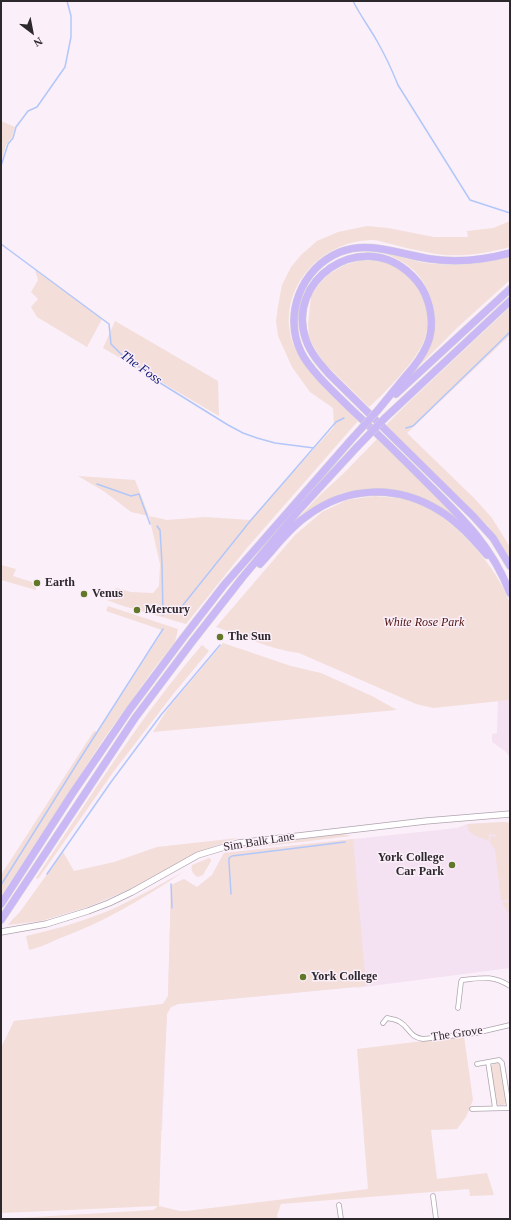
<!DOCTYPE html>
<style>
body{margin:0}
#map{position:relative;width:511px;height:1220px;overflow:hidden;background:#fbeffa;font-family:"Times New Roman",serif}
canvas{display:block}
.frame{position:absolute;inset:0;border:2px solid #2d282c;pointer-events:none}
.north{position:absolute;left:12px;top:12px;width:40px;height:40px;-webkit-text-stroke:3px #fbeffa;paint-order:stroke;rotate:148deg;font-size:11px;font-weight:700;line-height:16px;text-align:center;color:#2d282c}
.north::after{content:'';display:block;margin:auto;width:14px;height:18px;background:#2d282c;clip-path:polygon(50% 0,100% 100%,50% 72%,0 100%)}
</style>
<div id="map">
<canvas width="511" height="1220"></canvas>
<div class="frame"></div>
<div class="north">N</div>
</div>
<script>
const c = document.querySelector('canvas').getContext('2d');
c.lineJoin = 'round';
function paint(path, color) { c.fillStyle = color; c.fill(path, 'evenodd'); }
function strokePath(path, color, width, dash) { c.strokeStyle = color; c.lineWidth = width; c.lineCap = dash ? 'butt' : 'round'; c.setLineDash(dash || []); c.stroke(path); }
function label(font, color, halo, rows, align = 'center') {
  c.font = font + ' "Times New Roman",serif'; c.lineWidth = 3; c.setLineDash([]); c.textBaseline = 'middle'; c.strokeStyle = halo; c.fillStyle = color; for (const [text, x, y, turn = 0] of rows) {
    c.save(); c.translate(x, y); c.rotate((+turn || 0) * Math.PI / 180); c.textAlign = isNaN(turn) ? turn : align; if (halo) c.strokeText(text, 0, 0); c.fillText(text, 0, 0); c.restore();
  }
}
const built = new Path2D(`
 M510,700V757L505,751L492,742V734L497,733L498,701Z
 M504,822L510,823V968L356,988L355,987L178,1004L171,1007L167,1014L162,1131L1,1048L14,1021L163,1004L168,996L171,885L184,879L197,887L212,875L224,853L457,828L467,824Z`);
const green = new Path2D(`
 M1,121L15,127L12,137L6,145L1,162Z
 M510,221V247C483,254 454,259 426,252C414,250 403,247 391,244C385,243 379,240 373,240C318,240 272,295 295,348C307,375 337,400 358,421L246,549L186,624L120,605L107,600L117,599L113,592L116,588L131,592L153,593L159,586L160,564L149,516L131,512L105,492L78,476L135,480L149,516L167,520L205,517L250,520L334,427L333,408L310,392L292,367L278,336L276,321L278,306L282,285L291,267L301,255L317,241L338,232L367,226L388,228L434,237H468L467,231L493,228Z
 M384,253C396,255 408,259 420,262C450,267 481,265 510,256V280L458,327L421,364C424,355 434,334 435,326C436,305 427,281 411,268C403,261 393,257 384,253Z
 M362,260C374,261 388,261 398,268C420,282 434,313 425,338C419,358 385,393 369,407L325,364L318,354L309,338L308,324L311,296L319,284L329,274L345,265Z
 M35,270L102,319L87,347L37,317L31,307L38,299L31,292L38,280Z
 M510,307V335L407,433L475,499L492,518L510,547V559L488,526L386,425L410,401Z
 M115,321L218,381L219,416L103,348Z
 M377,439L456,515L454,518L408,493L381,489L342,493L311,509L294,522L321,494L344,473Z
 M375,496C388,498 405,497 417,503C453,517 498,567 510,604V700L433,708L416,704L299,653C270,649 244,637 216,627L295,535L322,512L347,500Z
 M1,565L16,569L13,576L32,582L36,586V590L1,580Z
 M108,606L178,629L175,642L153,670L103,740L1,896V875L94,731L98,732L161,634L162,631L159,629L106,611Z
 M223,643L291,666L321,673L372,696L397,710L153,732L169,707Z
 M202,645L209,651L174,693L114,771L38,879L36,878C89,799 140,717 202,645Z
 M504,822L510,823V915L502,903L509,901L508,899L502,901L501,899L495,849L490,842L491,836L496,837L497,835L489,834V841C479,836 468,836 467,824Z
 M343,834L351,836L226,851L233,848L242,846Z
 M238,838L201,851L135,887L88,907L41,921L8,925C12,919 18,915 22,909C36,890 49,871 63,852L74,871L114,862L157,847Z
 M353,839L366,986L178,1004L171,1007L167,1014L162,1109L159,1206L180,1211H186L368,1189L357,1049L464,1036L473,1100L466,1117L457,1129L431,1130L437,1179L487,1173L494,1195L470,1196L469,1189L281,1204L277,1215L278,1219H1L153,1210L158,1206L1,1213V1048L14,1021L163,1004L168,996L171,885L184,879L197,887L212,875L224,853Z
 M209,858L211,859V861L203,875L198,877C194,875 190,871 192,865Z
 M183,872C143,899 104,922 58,939C49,943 39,948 29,950L26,936C57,929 88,920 117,907C140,896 161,884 183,872Z
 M496,1063L500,1065L506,1100L505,1104L501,1106L496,1104L490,1067L493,1064Z`);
const stream = new Path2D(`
 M353,1C360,15 369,27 377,41C385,55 392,70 398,85L470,200L510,213
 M1,166L8,144L13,138L16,127L28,111L37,107L65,67L71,37V16L67,1
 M1,244L109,324L111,344L124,357L132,361L157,381L228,425L243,433L257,438L275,443L314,448
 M406,428L413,426L510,332
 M97,484L131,496L139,494L150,524
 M157,526L160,530L162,564L163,615
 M164,609L175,611L179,610L251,520L336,422L344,418
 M47,874L111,782L161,715L220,645
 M171,884L172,908
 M1,885L78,762L163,629
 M231,894L229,862V858L232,856L345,842`);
const street = new Path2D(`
 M458,1008L461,982L462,980C482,978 492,975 510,986
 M383,1023L387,1018C391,1019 396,1019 400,1022C410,1028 409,1037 423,1039L476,1033L510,1025
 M477,1064L488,1062
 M495,1108L488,1062L499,1060L502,1063L509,1107
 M472,1109L510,1108
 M433,1196L436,1219
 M339,1205L341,1219`);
const secondary = new Path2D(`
 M1,932L46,924L88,911L109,903L132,892L198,855L238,843L426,821L510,814`);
const highway = new Path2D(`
 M510,253C484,260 458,263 431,259C401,255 370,240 340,252C301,268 283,315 301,352C310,371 337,395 352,410C377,433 401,457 425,481C461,517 491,544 510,593
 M396,394L510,289
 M378,410C387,399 396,388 405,377C414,367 422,357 427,345C434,329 432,310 425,294C421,285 414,277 407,271C358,230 285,281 306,340C311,354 321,365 330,375L473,516L493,538L510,566
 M385,418L510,301
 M260,564C275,548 289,528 307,516C347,486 397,484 440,511C458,522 473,539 487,555
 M1,904L72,794L130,709L183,638L224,585L350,441
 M1,920L135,718L192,642L242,578L299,510L357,447`);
const highwayBridge = new Path2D(`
 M350,441L378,410
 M357,447L385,418`);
const markers = [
 [37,583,4,"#627727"],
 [84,594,4,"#627727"],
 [137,610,4,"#627727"],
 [220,637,4,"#627727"],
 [452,865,4,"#627727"],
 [303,977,4,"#627727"]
];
const poiNames = [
 ["Earth",45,583],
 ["Venus",92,594],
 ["Mercury",145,610],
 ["The Sun",228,637],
 ["York College",444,858,"right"],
 ["Car Park",444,872,"right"],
 ["York College",311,977]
];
const parkNames = [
 ["White Rose Park",424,623]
];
const streetNames = [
 ["Sim Balk Lane",259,842,-9],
 ["The Grove",457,1034,-8]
];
const waterNames = [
 ["The Foss",141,368,36]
];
paint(built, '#f4e1f2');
paint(green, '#f3deda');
strokePath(stream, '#b2c7f9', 1.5);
strokePath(street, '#afa4ae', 5.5);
strokePath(secondary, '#afa4ae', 7);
strokePath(highway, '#d5d4d5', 8);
strokePath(street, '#fff', 4);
strokePath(secondary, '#fff', 5.5);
strokePath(highway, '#cab7f6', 7);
strokePath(highwayBridge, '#d5d4d5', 8, []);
strokePath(highwayBridge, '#cab7f6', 7);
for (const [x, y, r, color] of markers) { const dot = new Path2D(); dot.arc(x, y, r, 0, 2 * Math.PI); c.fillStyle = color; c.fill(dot); strokePath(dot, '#fbeffa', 1.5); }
label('bold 12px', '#2d282c', '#fbeffa', poiNames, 'left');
label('italic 12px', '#50130c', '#fbeffa', parkNames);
label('12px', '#2d282c', '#fbeffa', streetNames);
label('italic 13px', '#0c1774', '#fbeffa', waterNames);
</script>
